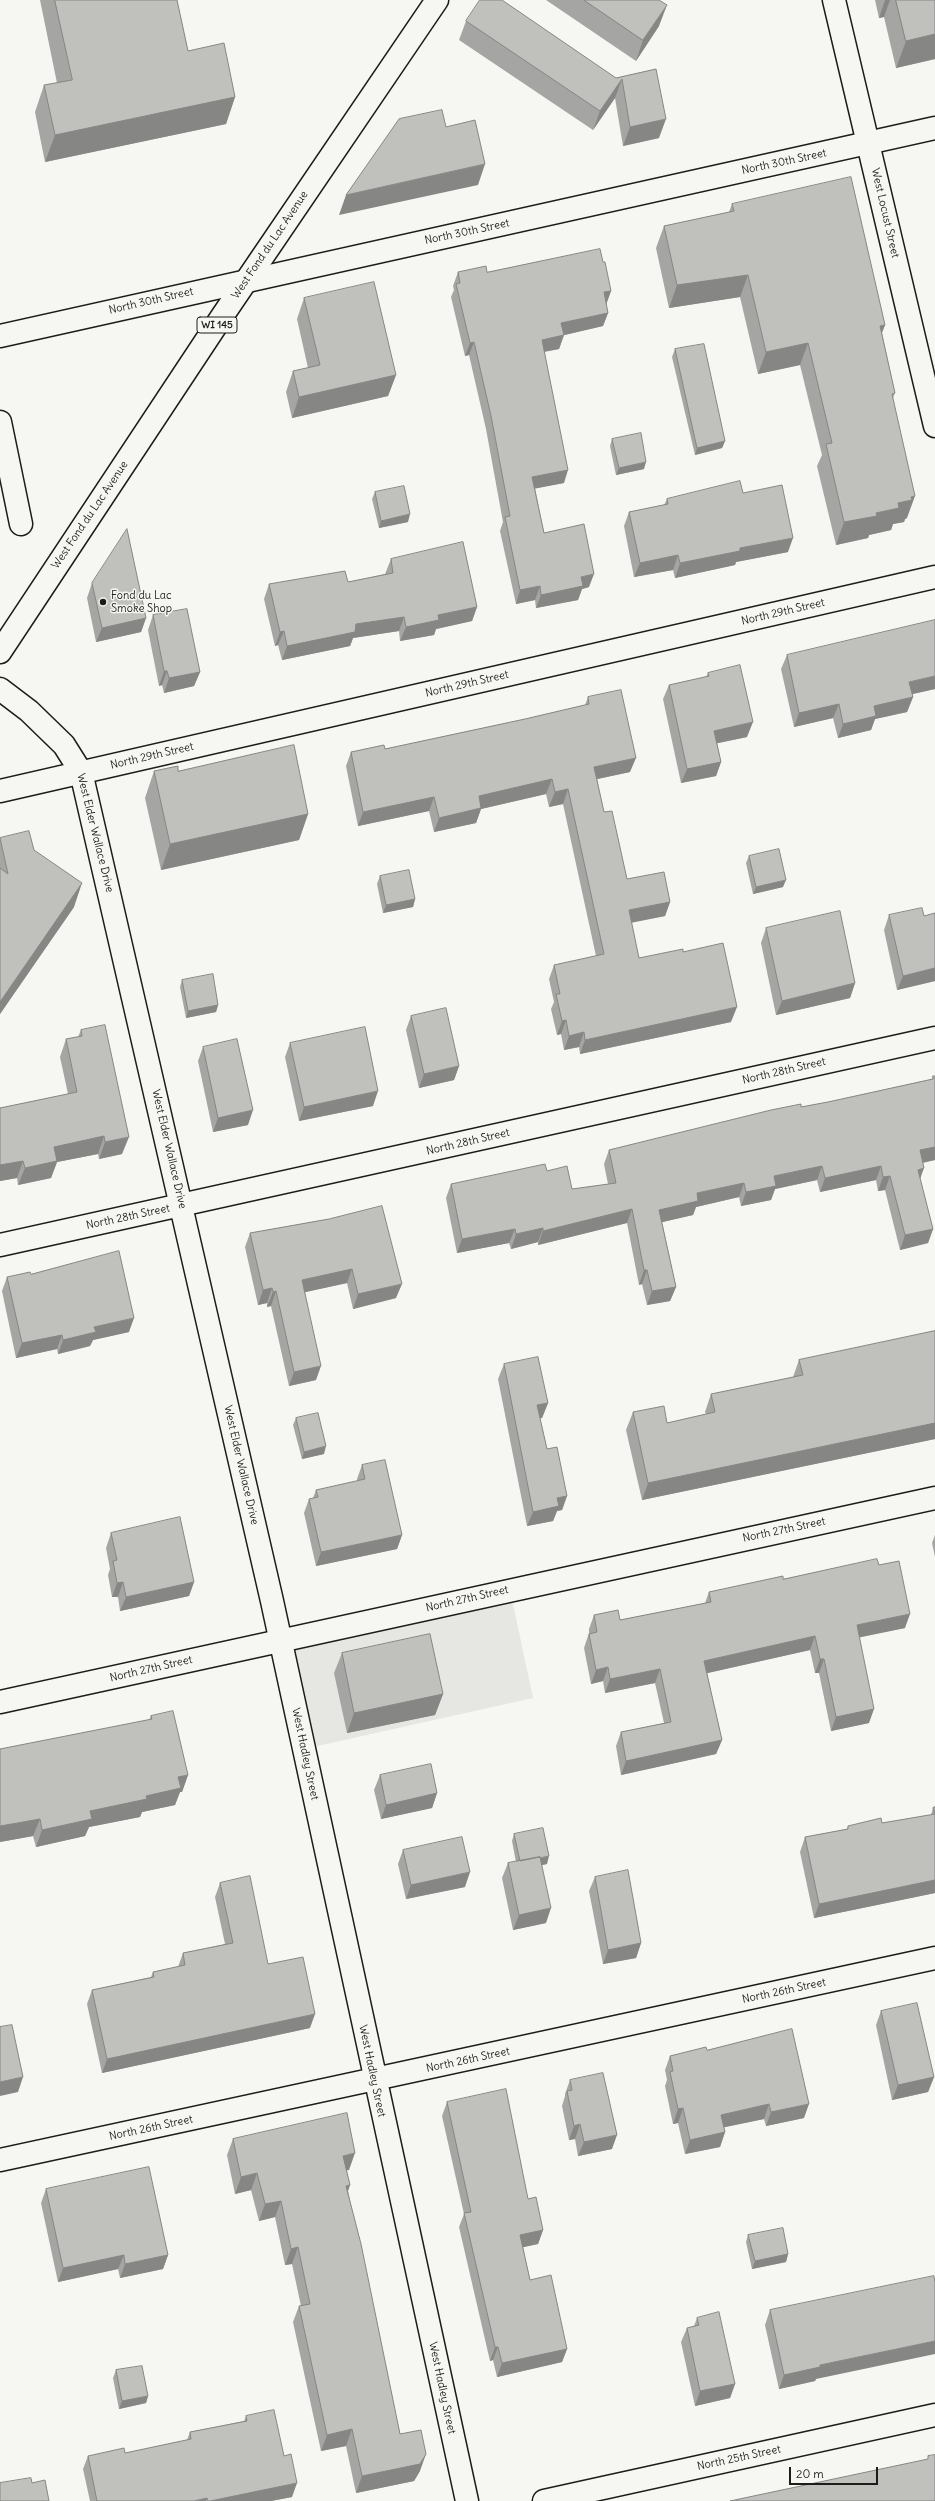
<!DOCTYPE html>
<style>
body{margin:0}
#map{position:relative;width:935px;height:2501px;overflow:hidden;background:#f6f6f2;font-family:Delius,sans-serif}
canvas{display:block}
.scale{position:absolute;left:789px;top:2467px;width:89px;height:18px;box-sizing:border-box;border:2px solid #1c1c1c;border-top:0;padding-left:5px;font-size:12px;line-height:14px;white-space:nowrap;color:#1c1c1c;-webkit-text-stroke:3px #f6f6f2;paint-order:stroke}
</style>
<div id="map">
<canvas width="935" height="2501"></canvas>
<div class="scale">20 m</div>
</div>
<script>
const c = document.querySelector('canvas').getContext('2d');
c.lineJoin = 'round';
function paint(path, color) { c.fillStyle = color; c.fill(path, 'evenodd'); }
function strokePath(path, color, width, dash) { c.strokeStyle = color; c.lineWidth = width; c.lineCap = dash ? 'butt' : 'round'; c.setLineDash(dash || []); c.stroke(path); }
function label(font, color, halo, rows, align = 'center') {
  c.font = font + ' Delius,sans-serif'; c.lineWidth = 3; c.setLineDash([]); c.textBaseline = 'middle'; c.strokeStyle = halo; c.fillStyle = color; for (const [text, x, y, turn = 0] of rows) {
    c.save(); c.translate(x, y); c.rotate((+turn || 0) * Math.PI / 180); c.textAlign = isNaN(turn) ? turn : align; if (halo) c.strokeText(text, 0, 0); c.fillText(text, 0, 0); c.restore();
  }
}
const built = new Path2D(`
 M510,1590L533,1698L304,1749L280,1641Z`);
const street = new Path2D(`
 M0,336L935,128
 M0,422L21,524
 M0,689L29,711L64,745L81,772L272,1601L467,2501
 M0,791L935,577
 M0,1245L935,1038
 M0,2160L935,1958
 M544,2501L935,2415`);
const secondary = new Path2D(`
 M834,0L935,426
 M0,1702L935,1498`);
const primary = new Path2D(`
 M0,652L223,315L437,0`);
const wall = new Path2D(`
 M40,0H177L188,51L235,97L226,124L45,162L35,112L44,85L57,83Z
 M546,0H659V26L636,61Z
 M875,0H935V59L896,68L884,17L879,18Z
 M466,21L616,78L656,69L659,138L623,146L615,98L593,130L459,40Z
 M732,204L885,325L882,333L895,393L893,398L907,518L905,519L904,522L893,524L891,530L869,535L868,538L836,545L817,466L822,455L800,365L758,374L740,297L669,308L656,248L664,226L729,212Z
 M603,262L611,291L606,304L608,313L603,326L564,335L559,349L544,352L564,483L535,488L544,533L589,587L582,589L578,600L536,608L535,600L516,604L500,531L503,522L486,429L469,355L465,356L451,297L454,290L453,286L458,272H487Z
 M304,298L396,375L388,396L292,418L286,392L293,371L308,368L297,319Z
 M675,349L725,441L722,448L695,455L672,357Z
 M612,439L644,469L616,475L610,446Z
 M375,492L408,522L379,528L372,499Z
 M743,493L788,552L736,562L735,565L675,578L673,570L634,577L624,526L629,512L664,505L667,499Z
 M391,559L477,607L472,621L436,629L434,635L400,641L399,631L353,638L350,646L282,660L278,645L275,646L264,599L269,584L348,582L385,574Z
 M92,583L146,618L141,632L96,642L87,598Z
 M153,615L200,672L194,686L164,693L162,685L159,686L148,630Z
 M787,655L935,689L912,694L913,697L907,712L875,719L871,730L838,738L833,718L794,727L781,669Z
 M708,673L747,737L717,743L721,762L716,776L681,783L663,699L669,685L706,677Z
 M588,697L630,772L597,779L604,812L627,879L670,902L665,916L631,923L639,958L683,952L731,1022L580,1054L579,1047L564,1050L561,1034L557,1035L551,1009L554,1002L549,979L554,965L596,956L563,804L549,807L546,794L481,809L476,823L434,832L429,811L358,826L346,766L351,752L385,749L525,719L585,705Z
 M154,771H178L308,814L299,840L161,870L145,798Z
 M0,838L34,850L74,907L0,1014Z
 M749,856L783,887L753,894L746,863Z
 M380,876L415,899L413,907L383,913L377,884Z
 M935,913V981L897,990L884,930L889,915L924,916Z
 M766,928L855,983L850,998L776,1015L761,943Z
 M182,980L218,1005L216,1012L186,1018L180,987Z
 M411,1016L459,1066L454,1080L419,1088L406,1030Z
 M81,1030L122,1154L99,1159L98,1154L57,1162L51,1178L18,1185L17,1178L0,1181V1108L68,1094L60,1057L66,1039L78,1037Z
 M290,1043L373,1106L299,1121L285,1057Z
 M203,1047L248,1125L213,1132L198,1061Z
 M933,1076H935V1160L923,1163L920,1179L933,1229L928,1243L900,1250L885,1190L878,1191L876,1180L820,1192L817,1180L775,1189L771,1200L741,1206L739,1197L696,1207L693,1215L662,1222L676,1287L670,1301L647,1305L642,1284L639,1285L627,1223L538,1245V1242L511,1249L509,1243L457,1253L446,1198L451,1184L547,1171L572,1189L608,1184L604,1164L609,1150L801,1107L828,1102L932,1079Z
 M329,1219L396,1298L353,1309L347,1283L305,1292L316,1380L289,1386L271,1306L267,1307V1303L258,1305L245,1247L250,1233Z
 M31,1274L129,1332L93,1340L90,1346L58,1354L57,1349L16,1358L2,1291L7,1277Z
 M935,1331V1439L642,1500L626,1430L633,1412L667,1423L706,1414L705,1412L711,1394L793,1377L799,1360Z
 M504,1364L548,1403L542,1418H540L547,1449L567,1496L562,1510L557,1511L553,1521L527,1526L498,1379Z
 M296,1418L324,1454L302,1459L293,1425Z
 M362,1465L402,1535L397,1549L316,1566L304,1513L309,1499L313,1498L316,1490L357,1481V1479Z
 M111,1533L194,1582L189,1596L120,1611L118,1597H112L108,1575L110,1569L106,1548Z
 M935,1535V1557L932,1543Z
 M879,1565L905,1628L859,1637L869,1723L831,1731L819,1673H815L810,1650L707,1673L722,1740L716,1754L621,1775L616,1746L621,1732L664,1723L655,1683L605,1693L603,1681L591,1684L584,1648L589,1633V1629L594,1615L620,1620L705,1603L709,1592L783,1579Z
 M342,1653L443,1694L435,1715L347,1733L334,1673Z
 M151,1716L188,1775L182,1792H180L175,1805L142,1812L140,1817L89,1827L85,1836L36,1847L33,1836L0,1842L149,1720Z
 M380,1775L437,1793L432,1808L381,1819L374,1790Z
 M935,1807V1893L814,1918L800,1852L805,1837L847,1829L848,1826L882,1823L931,1815L933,1808Z
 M514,1834L547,1864L542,1865L546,1923L513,1930L502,1878L508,1863L516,1862L512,1841Z
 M403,1850L465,1887L406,1899L398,1864Z
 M595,1877L641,1943L636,1958L603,1964L589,1891Z
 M220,1883L268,1964L310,2028L102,2073L87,2004L92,1990L151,1977L153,1972L178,1967L183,1953L225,1944L215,1897Z
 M881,2011L934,2077L928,2092L892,2100L876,2025Z
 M707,2050L804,2118L766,2126L764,2119L724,2127L725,2132L720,2147L685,2154L678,2123L673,2124L665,2086L667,2080L665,2070L670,2056Z
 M570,2080L612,2149L578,2156L575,2139L569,2140L562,2106L565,2096V2094Z
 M447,2102L543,2230L538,2244L523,2247L530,2280L567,2349L562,2362L497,2377L493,2360L490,2361L459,2227L464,2214L442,2116Z
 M233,2139L349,2170H346L350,2185L348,2191L400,2434L420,2471L414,2481L356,2493L346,2446L321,2451L293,2322L299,2306H301L292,2264L285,2265L275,2217L259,2221L251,2190L235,2194L227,2155Z
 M46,2189L168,2255L163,2269L120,2278L118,2269L58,2282L41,2203Z
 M748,2235L788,2254L786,2262L752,2269L746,2242Z
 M770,2310L816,2379L815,2381L779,2389L765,2325Z
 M697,2318L735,2384L730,2398L695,2406L681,2342L687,2328L694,2326Z
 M116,2370L148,2396L146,2403L119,2409L113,2378Z
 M246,2416L292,2497L271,2501H90L83,2469L88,2456L125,2453L187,2440L190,2432L244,2421Z`);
const shadedWall = new Path2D(`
 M885,0H890L884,17L879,18Z
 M667,5L659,26L636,61L643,40Z
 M935,34V59L896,68L906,41Z
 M622,79L615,98L593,130L600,111Z
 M235,97L226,124L45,162L55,135Z
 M666,119L659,138L623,146L630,127Z
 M485,164L478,185L339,215L346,195Z
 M748,275L740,297L669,308L677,285Z
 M611,291L606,305L604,292Z
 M608,313L603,326L556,337L561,323Z
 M885,325L876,347L880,326Z
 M564,335L559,349L537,353L542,340Z
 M474,342L469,355L465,356L470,343Z
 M808,343L800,365L758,374L766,352Z
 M396,375L388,396L292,418L299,397Z
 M725,441L722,448L695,455L697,448Z
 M646,462L644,469L616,475L619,468Z
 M568,470L564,483L528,490L532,477Z
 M915,496L907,518L905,519L904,522L893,524L891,530L869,535L868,538L836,545L844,522L876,513L911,497Z
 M410,514L408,522L379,528L381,521Z
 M793,538L788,552L736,562L735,565L675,578L680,563L740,548Z
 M678,555L673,570L634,577L640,563Z
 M594,574L589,587L582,589L578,600L536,608L541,595L581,577Z
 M540,586L535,600L516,604L520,590Z
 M477,607L472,621L436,629L434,635L400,641L406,627L438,615Z
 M404,617L399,631L353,638L350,646L282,660L287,646L356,624Z
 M146,618L141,632L96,642L102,628Z
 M284,631L278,645L275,646L280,632Z
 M164,671H167L162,685L159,686Z
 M200,672L194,686L164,693L169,678Z
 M935,676V689L904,696L909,682Z
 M913,697L907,712L875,719L871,730L838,738L843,724L874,706Z
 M839,704L833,718L794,727L799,713Z
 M753,722L747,737L709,745L714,731Z
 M636,758L630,772L588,781L594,767Z
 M721,762L716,776L681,783L687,769Z
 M552,779L546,794L481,809L476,823L434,832L439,818L479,796Z
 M568,789L563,804L549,807L555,792Z
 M434,797L429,811L358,826L363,812Z
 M308,814L299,840L161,870L170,844Z
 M786,880L783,887L753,894L756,887Z
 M82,883L74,907L0,1014V1002Z
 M415,899L413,907L383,913L386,905Z
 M670,902L665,916L623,924L629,910Z
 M935,968V981L897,990L903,976Z
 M855,983L850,998L776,1015L782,1001Z
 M218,1005L216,1012L186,1018L188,1011Z
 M737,1007L731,1022L580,1054L585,1040Z
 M566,1020L561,1034L557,1035L562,1021Z
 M584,1032L579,1047L564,1050L569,1036Z
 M459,1066L454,1080L419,1088L424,1074Z
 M378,1091L373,1106L299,1121L304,1107Z
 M253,1110L248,1125L213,1132L218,1118Z
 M104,1136L98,1154L57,1162L51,1178L18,1185L25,1168L54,1147Z
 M129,1137L122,1154L99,1159L105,1142Z
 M935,1147V1160L915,1164L920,1150Z
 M23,1161L17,1178L0,1181V1165Z
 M822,1166L817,1180L775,1189L771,1200L741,1206L746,1192L774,1176Z
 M881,1166L876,1180L820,1192L825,1178Z
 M924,1168L919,1182L918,1170Z
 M890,1176L885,1190L878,1191L883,1177Z
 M744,1183L739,1197L696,1207L693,1215L654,1224L659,1210L697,1193Z
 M632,1209L627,1223L538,1245L543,1231Z
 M543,1228L538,1242L511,1249L516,1234Z
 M515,1229L509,1243L457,1253L462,1239Z
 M933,1229L928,1243L900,1250L905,1235Z
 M352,1269L347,1283L297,1294L302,1280Z
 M644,1270H647L642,1284L639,1285Z
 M402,1284L396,1298L353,1309L358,1294Z
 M676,1287L670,1301L647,1305L652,1291Z
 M272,1288L267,1303L258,1305L263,1290Z
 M276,1291L271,1306L267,1307L273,1292Z
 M134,1318L129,1332L93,1340L90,1346L58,1354L63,1340L94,1327Z
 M62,1335L57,1349L16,1358L22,1343Z
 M321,1366L316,1380L289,1386L294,1372Z
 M548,1403L542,1418L532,1420L537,1405Z
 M935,1423V1439L642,1500L648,1483Z
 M326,1446L324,1454L302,1459L304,1452Z
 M567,1496L562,1510L557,1511L553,1521L527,1526L533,1512L557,1498Z
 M402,1535L397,1549L316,1566L321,1552Z
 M123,1582L118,1597H112L117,1583Z
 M194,1582L189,1596L120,1611L126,1597Z
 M910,1614L905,1628L852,1639L857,1625Z
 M815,1636L810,1650L699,1675L704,1661Z
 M820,1659H824L819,1673H815Z
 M608,1667L603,1681L591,1684L596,1670Z
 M660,1669L655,1683L605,1693L610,1679Z
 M443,1694L435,1715L347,1733L354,1713Z
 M874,1709L869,1723L831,1731L836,1717Z
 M722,1740L716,1754L621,1775L626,1761Z
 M188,1775L182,1792H180L175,1805L142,1812L140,1817L89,1827L85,1836L36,1847L42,1830L90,1811L146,1796L178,1777Z
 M437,1793L432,1808L381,1819L386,1805Z
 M40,1819L33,1836L0,1842V1826Z
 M549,1856L547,1864L518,1870L520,1863Z
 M470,1872L465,1887L406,1899L411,1885Z
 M935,1880V1893L814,1918L819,1904Z
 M551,1908L546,1923L513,1930L519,1915Z
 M641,1943L636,1958L603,1964L608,1950Z
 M315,2014L310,2028L102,2073L107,2059Z
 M23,2077L18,2092L0,2096V2082Z
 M934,2077L928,2092L892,2100L898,2085Z
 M769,2104L764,2119L716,2129L721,2115Z
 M809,2104L804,2118L766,2126L771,2112Z
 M683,2108L678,2123L673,2124L678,2109Z
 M580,2124L575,2139L569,2140L574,2126Z
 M725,2132L720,2147L685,2154L690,2140Z
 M617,2135L612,2149L578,2156L584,2142Z
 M355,2153L349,2170L337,2172L343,2156Z
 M257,2173L251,2190L235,2194L241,2177Z
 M350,2185L344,2202L346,2186Z
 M281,2201L275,2217L259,2221L265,2204Z
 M543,2230L538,2244L515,2249L520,2235Z
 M298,2247L292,2264L285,2265L291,2249Z
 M788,2254L786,2262L752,2269L755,2261Z
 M124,2255L118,2269L58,2282L63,2268Z
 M168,2255L163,2269L120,2278L125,2264Z
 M935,2341V2354L816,2379L815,2381L779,2389L784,2375L820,2365Z
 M495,2347H498L493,2360L490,2361Z
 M567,2349L562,2362L497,2377L502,2363Z
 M735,2384L730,2398L695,2406L700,2391Z
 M148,2396L146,2403L119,2409L122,2401Z
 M352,2429L346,2446L321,2451L327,2435Z
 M426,2454L420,2471L414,2481L356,2493L362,2476Z
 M297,2483L292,2497L271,2501H210Z
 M207,2498L206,2501H194Z`);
const building = new Path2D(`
 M55,0H177L188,51L224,43L235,97L55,135L44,85L72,80Z
 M480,0H502L616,78L656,69L666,119L630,127L622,79L600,111L466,21Z
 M584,0H659L667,5L643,40Z
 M896,0H935V34L906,41Z
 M442,110L446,127L475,120L485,164L346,195L399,119Z
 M851,177L885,325L880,326L895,393L892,394L915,496L911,497L912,500L898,503L899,508L876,513L877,516L844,522L826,444L832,443L808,343L766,352L748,275L677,285L664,226L734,211L732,204Z
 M600,249L603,262H605L611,291L604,292L608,313L561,323L564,335L542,340L568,470L532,477L544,533L584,524L594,574L581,577L583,586L541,595L540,586L520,590L505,517L510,516L491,416L474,342L470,343L456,284L460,283L458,272L486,266L487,272Z
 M374,282L396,375L299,397L293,371L320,365L304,298Z
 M704,344L725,441L697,448L675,349Z
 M641,433L646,462L619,468L612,439Z
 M740,481L743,493L782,485L793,538L740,548V551L680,563L678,555L640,563L629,512L668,504L667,499Z
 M404,486L410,514L381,521L375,492Z
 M127,529L146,618L102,628L92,583Z
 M463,542L477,607L438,615L439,620L406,627L404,617L356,624L355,632L287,646L284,631L280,632L269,584L345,571L348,582L393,573L391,559Z
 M187,609L200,672L169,678L167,671H164L153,615Z
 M935,620V676L909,682L913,697L874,706L876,716L843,724L839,704L799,713L787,655Z
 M740,665L753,722L714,731L721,762L687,769L669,685L709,676L708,673Z
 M621,690L636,758L594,767L604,812L612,811L627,879L664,872L670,902L629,910L639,958L683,949V952L723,943L737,1007L585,1040L584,1032L569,1036L566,1020L562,1021L556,994H560L554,965L604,954L568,789L555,792L552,779L479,796L481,808L439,818L434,797L363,812L351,752L384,745L385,749L525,719L589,704L588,697Z
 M294,745L308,814L170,844L154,771L178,766V771Z
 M29,831L34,850L82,883L0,1002V868L8,874L0,838Z
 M779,849L786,880L756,887L749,856Z
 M409,870L415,899L386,905L380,876Z
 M922,908L924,916L935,913V968L903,976L889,915Z
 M840,911L855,983L782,1001L766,928Z
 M213,974L218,1005L188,1011L182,980Z
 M446,1008L459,1066L424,1074L411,1016Z
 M105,1025L129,1137L105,1142L104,1136L54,1147L57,1161L25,1168L23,1161L0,1165V1108L77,1092L66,1039L82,1036L81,1030Z
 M365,1027L378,1091L304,1107L290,1043Z
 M237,1039L253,1110L218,1118L203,1047Z
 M933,1076H935V1147L920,1150L924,1168L918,1170L933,1229L905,1235L890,1176L883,1177L881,1166L825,1178L822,1166L774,1176L776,1186L746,1192L744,1183L697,1193L698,1201L659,1210L676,1287L652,1291L647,1270H644L632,1209L543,1231V1228L516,1234L515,1229L462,1239L451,1184L545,1164L547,1171L567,1166L572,1189L616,1183L609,1150L771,1110L801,1104V1107L828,1102L933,1079Z
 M382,1206L402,1284L358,1294L352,1269L302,1280L321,1366L294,1372L276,1291L273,1292L272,1288L263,1290L250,1233L329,1219Z
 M119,1251L134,1318L94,1327L96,1332L63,1340L62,1335L22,1343L7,1277L30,1272L31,1274Z
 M935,1331V1423L648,1483L633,1412L664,1406L667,1423L715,1412L711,1394L803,1375L799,1360Z
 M538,1357L548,1403L537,1405L547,1449L557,1447L567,1496L557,1498L559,1506L533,1512L504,1364Z
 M318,1413L326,1446L304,1452L296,1418Z
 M385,1460L402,1535L321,1552L309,1499L318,1497L316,1490L365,1479L362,1465Z
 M180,1517L194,1582L126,1597L123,1582L117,1583L113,1561L117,1560L111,1533Z
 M877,1559L879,1565L899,1561L910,1614L857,1625L874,1709L836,1717L824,1659H820L815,1636L704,1661L722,1740L626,1761L621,1732L671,1722L660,1669L610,1679L608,1667L596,1670L589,1634L597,1632L594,1615L618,1610L620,1620L711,1602L709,1592L783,1576V1579Z
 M430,1634L443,1694L354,1713L342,1653Z
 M173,1711L188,1775L178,1777L181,1788L146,1796L147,1799L90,1811L92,1819L42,1830L40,1819L0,1826V1749L152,1719L151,1716Z
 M431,1764L437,1793L386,1805L380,1775Z
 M935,1807V1880L819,1904L805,1837L848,1829V1826L881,1818L882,1823L935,1814L933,1808Z
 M543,1828L549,1856L540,1858V1857L520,1861L514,1834Z
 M462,1837L470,1872L411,1885L403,1850Z
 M540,1857L551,1908L519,1915L508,1863Z
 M628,1870L641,1943L608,1950L595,1877Z
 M250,1876L268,1964L303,1957L315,2014L107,2059L92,1990L154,1977L153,1972L185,1965L183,1953L233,1943L220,1883Z
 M917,2003L934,2077L898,2085L881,2011Z
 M12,2025L23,2077L0,2082V2027Z
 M792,2029L809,2104L771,2112L769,2104L721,2115L725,2132L690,2140L683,2108L678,2109L670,2072L673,2071L670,2056L706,2047L707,2050Z
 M603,2073L617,2135L584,2142L580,2124L574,2126L567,2091L572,2090L570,2080Z
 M506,2089L528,2199L536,2197L543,2230L520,2235L530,2280L551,2275L567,2349L502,2363L498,2347H495L464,2213L471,2212L447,2102Z
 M347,2113L355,2153L343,2156L350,2185L346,2186L361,2244L400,2434L421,2430L426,2454L420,2464L362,2476L352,2429L327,2435L299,2306L310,2304L298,2247L291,2249L281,2201L265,2204L257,2173L241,2177L233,2139Z
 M149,2167L168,2255L125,2264L124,2255L63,2268L46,2189Z
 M783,2228L788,2254L755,2261L748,2235Z
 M934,2276L935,2283V2341L820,2365V2367L784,2375L770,2310Z
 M719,2312L735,2384L700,2391L687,2328L699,2325L697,2318Z
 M142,2366L148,2396L122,2401L116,2370Z
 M274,2410L284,2456L291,2454L297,2483L210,2501H208L207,2498L194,2501H97L88,2456L124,2448L125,2453L191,2439L190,2432L247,2421L246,2416Z
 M935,2455V2501H730L928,2459V2456Z
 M31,2478L32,2483L45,2480L49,2501H0V2483Z`);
const markers = [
 [103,602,4,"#1c1c1c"]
];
const shields = [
 [217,325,40]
];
const shieldNames = [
 ["WI 145",217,325]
];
const streetNames = [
 ["North 30th Street",784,162,-12],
 ["West Locust Street",885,213,77],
 ["North 30th Street",467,232,-12],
 ["West Fond du Lac Avenue",270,245,-56],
 ["North 30th Street",151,301,-13],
 ["West Fond du Lac Avenue",90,515,-56],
 ["North 29th Street",783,612,-13],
 ["North 29th Street",467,684,-13],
 ["North 29th Street",152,756,-13],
 ["West Elder Wallace Drive",95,833,76],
 ["North 28th Street",784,1071,-13],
 ["North 28th Street",468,1142,-13],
 ["West Elder Wallace Drive",169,1149,77],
 ["North 28th Street",128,1217,-12],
 ["West Elder Wallace Drive",241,1465,77],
 ["North 27th Street",784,1530,-12],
 ["North 27th Street",467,1599,-13],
 ["North 27th Street",151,1669,-13],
 ["West Hadley Street",305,1754,78],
 ["North 26th Street",784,1991,-12],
 ["North 26th Street",468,2060,-12],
 ["West Hadley Street",372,2071,78],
 ["North 26th Street",151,2128,-12],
 ["West Hadley Street",442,2388,78],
 ["North 25th Street",739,2458,-12]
];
const poiNames = [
 ["Fond du Lac",111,596],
 ["Smoke Shop",111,609]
];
paint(built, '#e6e6e2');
strokePath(street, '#1c1c1c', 25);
strokePath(secondary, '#1c1c1c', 25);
strokePath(primary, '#1c1c1c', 25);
strokePath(street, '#f6f6f2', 22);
strokePath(secondary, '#f6f6f2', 22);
strokePath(primary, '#f6f6f2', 22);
paint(wall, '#a5a5a3');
paint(shadedWall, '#868684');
paint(building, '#c0c0bd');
strokePath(building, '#868684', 1);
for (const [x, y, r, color] of markers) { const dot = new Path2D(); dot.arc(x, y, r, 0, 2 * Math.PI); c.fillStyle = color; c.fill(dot); strokePath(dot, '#f6f6f2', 1.5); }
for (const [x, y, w] of shields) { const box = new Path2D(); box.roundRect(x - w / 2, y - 8, w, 16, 3); c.fillStyle = '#f6f6f2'; c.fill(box); strokePath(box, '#1c1c1c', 1); }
label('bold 10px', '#1c1c1c', null, shieldNames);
label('11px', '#1c1c1c', '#f6f6f2', streetNames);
label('11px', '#1c1c1c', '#f6f6f2', poiNames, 'left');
</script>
